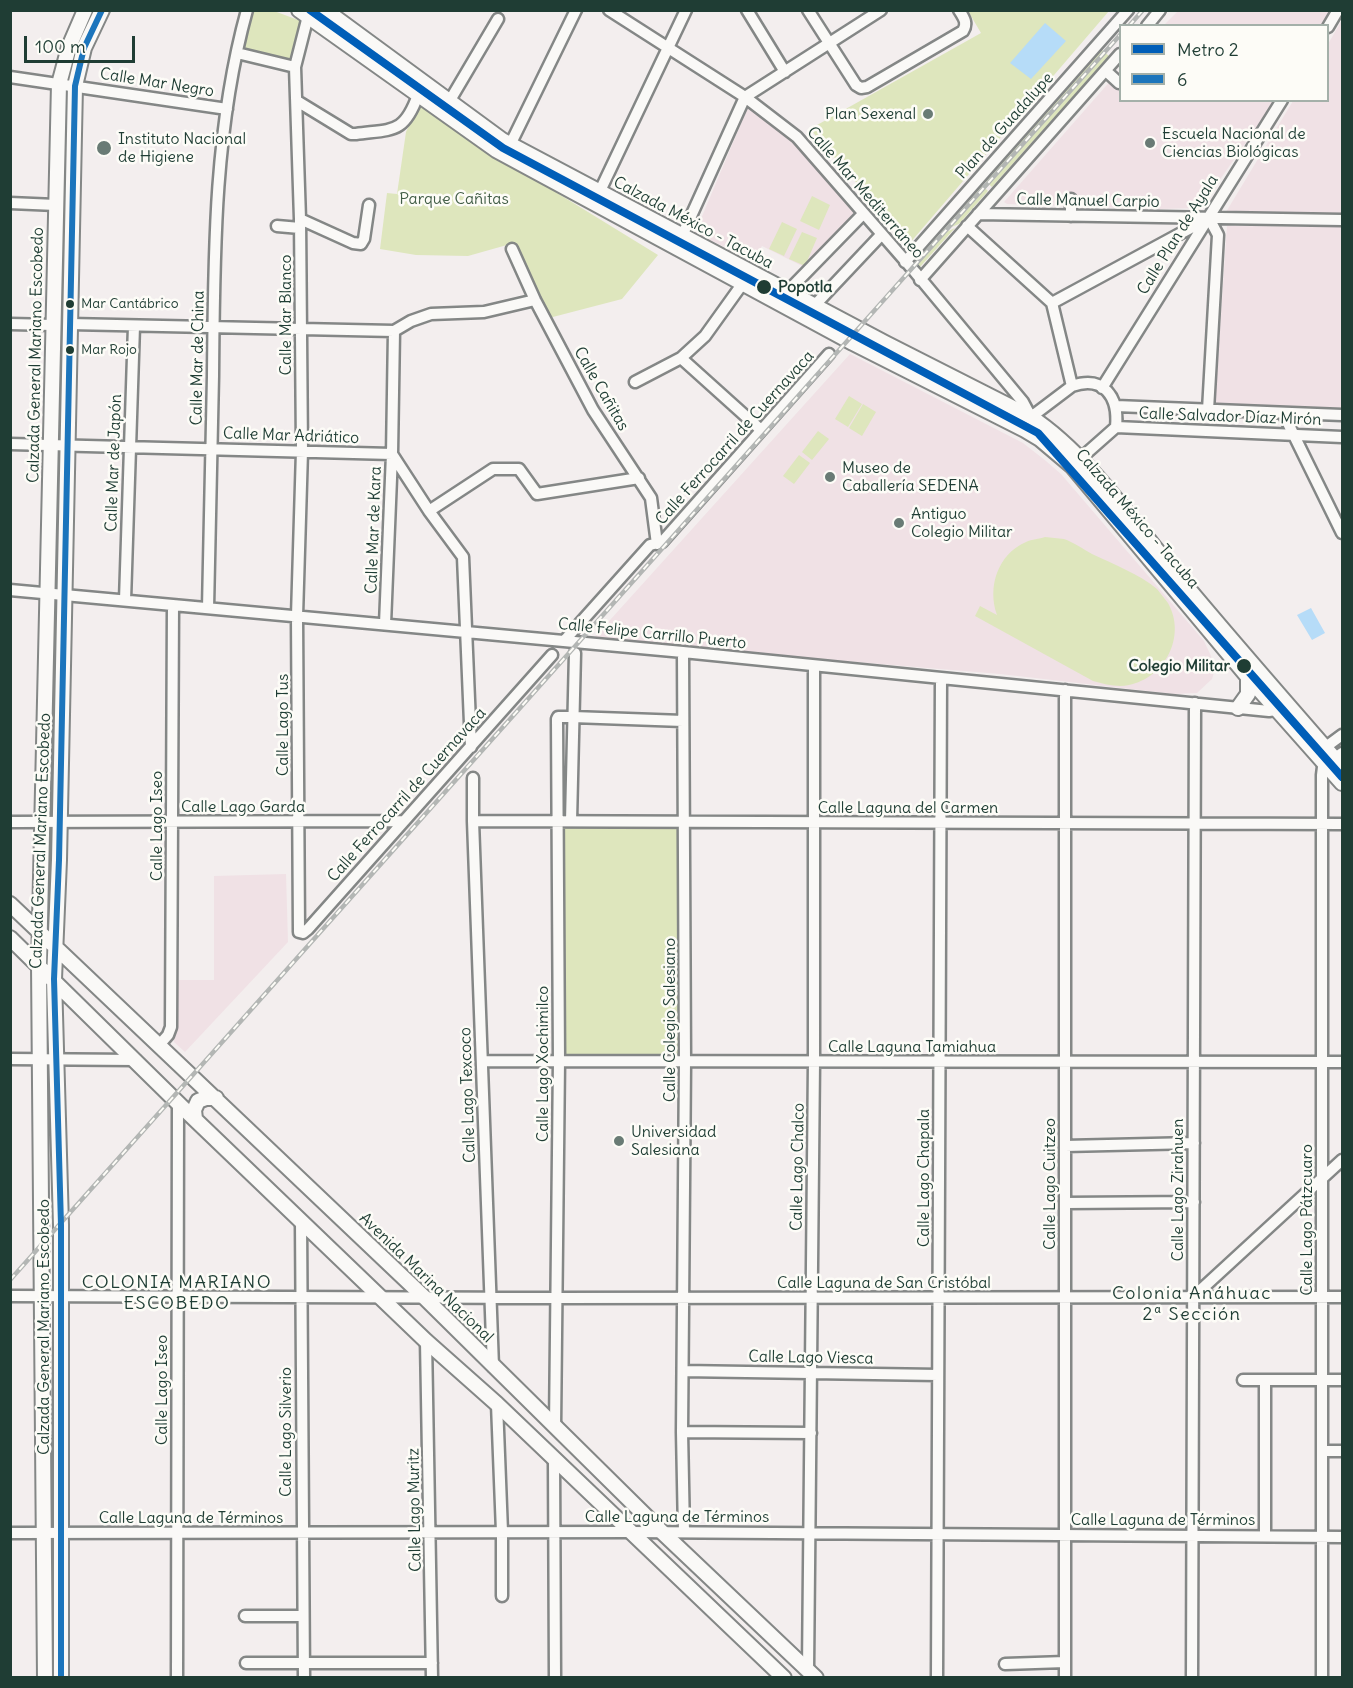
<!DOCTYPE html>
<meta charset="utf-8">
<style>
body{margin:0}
#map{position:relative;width:1353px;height:1688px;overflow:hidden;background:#f3eeee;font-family:Delius,sans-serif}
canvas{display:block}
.frame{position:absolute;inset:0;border:12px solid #1f3d34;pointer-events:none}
.legend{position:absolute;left:1119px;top:24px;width:210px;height:78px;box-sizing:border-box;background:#fdfcf7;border:2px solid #a4b0a9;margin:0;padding:8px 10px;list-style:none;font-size:18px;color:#1f3d34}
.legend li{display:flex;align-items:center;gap:12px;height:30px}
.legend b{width:30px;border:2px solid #a4b0a9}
.scale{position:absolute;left:24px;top:36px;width:111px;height:27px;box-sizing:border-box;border:3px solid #1f3d34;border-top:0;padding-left:8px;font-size:18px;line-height:21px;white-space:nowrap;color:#1f3d34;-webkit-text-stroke:4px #fdfcf7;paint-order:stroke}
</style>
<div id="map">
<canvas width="1353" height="1688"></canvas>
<div class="frame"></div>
<ul class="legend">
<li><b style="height:8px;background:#005eb8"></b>Metro 2</li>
<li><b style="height:8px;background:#1c75bc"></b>6</li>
</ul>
<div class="scale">100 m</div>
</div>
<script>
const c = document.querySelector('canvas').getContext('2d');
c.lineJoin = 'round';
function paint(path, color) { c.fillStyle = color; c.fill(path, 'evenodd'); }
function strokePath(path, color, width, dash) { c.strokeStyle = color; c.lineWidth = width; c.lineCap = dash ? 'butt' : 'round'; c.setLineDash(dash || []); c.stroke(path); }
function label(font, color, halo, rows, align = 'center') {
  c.font = font + ' Delius,sans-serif'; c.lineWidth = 5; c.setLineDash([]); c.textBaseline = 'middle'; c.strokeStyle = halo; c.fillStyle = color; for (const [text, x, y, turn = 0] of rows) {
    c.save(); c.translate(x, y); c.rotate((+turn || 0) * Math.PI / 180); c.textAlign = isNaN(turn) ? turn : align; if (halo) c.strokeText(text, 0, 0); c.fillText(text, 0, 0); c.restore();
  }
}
const built = new Path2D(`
 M1178,11V10L1330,11L1322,25H1164Z
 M1342,20V213L1226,212L1293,101L1328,100V44Z
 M1120,70V100L1275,101L1200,208L1155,209L1007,204L1004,202Z
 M748,107L795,140L859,216L806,268L762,246L754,261L695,233Z
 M1227,226L1342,227V409L1215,403Z
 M850,354L1023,443L1046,461L1061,474L1204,641L1211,656L1215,669L1212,679L1197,693L1174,694L1000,674L592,640Z
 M286,874L288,942L185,1052L174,1042V980H214V876Z`);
const green = new Path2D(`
 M253,11H274L301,21L289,62L243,51Z
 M968,11H1109L909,244L810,129L981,33Z
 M1102,50L1109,56L992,187L985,181Z
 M61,90L71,91L65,442H53Z
 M418,105L498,161L536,180L658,255L622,299L549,318L514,243L468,256L416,255L380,249L387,193L397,194L406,132Z
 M982,185L988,191L959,224L939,232Z
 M812,196L830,205L819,230L800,221Z
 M782,222L797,229L784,256L769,249Z
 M955,228L920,267L915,260L935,237Z
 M802,232L817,238L805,266L789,259Z
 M849,396L862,404L848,427L835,419Z
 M863,404L876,412L862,436L849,428Z
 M818,431L829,439L812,460L802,452Z
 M799,455L810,463L794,484L783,476Z
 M1045,537C1051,538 1058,538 1064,539C1073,542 1083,549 1092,554C1113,564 1139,574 1157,589C1160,593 1165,599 1168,603C1187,637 1164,678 1129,685C1117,688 1105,684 1093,681L975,616L980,606L997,615C987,587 998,554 1026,542C1032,539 1039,539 1045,537Z
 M563,825H681L680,1054H562Z`);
const water = new Path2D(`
 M1045,23L1066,41L1031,79L1010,63Z
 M1311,608L1325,633L1312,640L1297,615Z`);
const minor = new Path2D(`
 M609,10L745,97L797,137L915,272L1023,402L1031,417L1072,386C1104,375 1119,397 1116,427L1081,458
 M747,10L785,72
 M808,10L856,85L861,88L867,87L963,31C968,23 964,18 959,10
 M308,16L295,67L300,219L302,451L297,616L299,932L303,933L308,929L552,655
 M1147,26L1160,10
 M1328,27L1338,10
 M237,53L295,67
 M1106,71L1119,83
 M10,77L227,109
 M297,101L351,134H356C393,129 404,134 418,95
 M449,102L498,19
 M510,145L576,10
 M599,193L686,10
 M1071,199V216
 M10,203L56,205
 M978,214L1342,220
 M300,219L353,243L361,244L364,239L369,205
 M277,226L300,228
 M967,226L1052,303L1072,386
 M682,236L745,97L881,10
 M512,249L535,300L593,410L651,498L657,544
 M905,262L1128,10
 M920,280L1120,54
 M787,292L863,214
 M1052,303L1209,218L1218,235L1208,410
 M814,306L881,235
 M10,324L53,325
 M70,324L394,331L411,321L431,314L484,312L535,300
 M681,358L761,430
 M635,382L681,358L705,336L743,283
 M1102,388L1282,100
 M1116,406L1342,415
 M1283,413L1342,533
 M1116,427L1342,437
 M10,444L392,454
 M392,454L429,511L463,557L471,747
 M429,511L493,469H519L537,494L639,478
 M10,590L683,652L1269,711L1281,709
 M125,600L134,326
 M208,608C210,531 212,454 213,376C214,254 214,129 247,10
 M385,624L392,454L394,331
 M564,641L650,545L662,542L829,354
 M683,652L685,1062L682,1432L684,1532
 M1319,752L1342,735
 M473,778V821L493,1367
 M473,821L1342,824
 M571,821L575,653
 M10,822L404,821
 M160,1044L168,1035L171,1027L173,605
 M10,1059L136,1060
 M482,1061L1342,1062
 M1065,1146L1194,1143
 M1065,1203L1194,1202
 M301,1221L304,1678
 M10,1296L556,1298L1342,1297
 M1193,1297L1342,1160
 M426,1341L432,1678
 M683,1371L938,1375
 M1243,1380H1342
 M497,1404L502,1532V1596
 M555,1427L559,1061L557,719L558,717H573L683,721
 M682,1432L811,1433
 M1322,1451H1342
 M554,1460L555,1678
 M10,1533L631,1532L1342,1537
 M1265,1536V1380
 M245,1616H303
 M246,1663H432
 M1005,1664L1065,1662
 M808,1669L814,1062V666
 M177,1678L178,1103
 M937,1678L941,678
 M1065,1678V690
 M1192,1678L1195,703
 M1322,1678V775L1323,767L1342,753`);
const major = new Path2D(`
 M299,10L496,150L853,343L1025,430L1040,439L1072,466L1248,677L1342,783
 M325,10L502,140L885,343L1031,417C1087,454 1133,522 1176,574C1230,639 1286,703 1342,767
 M1238,708L1248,694V677
 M10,904L425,1298L662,1532L816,1678
 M10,938L181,1106L426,1341L497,1404L784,1678
 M195,1119L194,1110L198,1101L206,1098H216
 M45,1678L39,965L59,84L69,47L85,10
 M61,1678V1225L54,979L59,860L75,86L84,48L102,10`);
const rail = new Path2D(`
 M1129,26L1143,10
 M10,1280L1120,35`);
const bus1 = new Path2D(`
 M61,1678V1225L54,979L59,860L75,86L84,48L102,10`);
const metro1 = new Path2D(`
 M310,10L503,148L1038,433L1342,777`);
const markers = [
 [928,114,6,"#697b75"],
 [1150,143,6,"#697b75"],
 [104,148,8,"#697b75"],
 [764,287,8,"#1f3d34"],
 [70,304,5,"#1f3d34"],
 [70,350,5,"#1f3d34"],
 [830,477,6,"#697b75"],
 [899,523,6,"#697b75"],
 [1244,666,8,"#1f3d34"],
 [619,1141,6,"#697b75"]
];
const busNames = [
 ["Mar Cantábrico",81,304],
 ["Mar Rojo",81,350]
];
const streetNames = [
 ["Calle Mar Negro",157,83,9],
 ["Plan de Guadalupe",1005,126,-48],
 ["Calle Mar Mediterráneo",865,193,49],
 ["Calle Manuel Carpio",1088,201,1],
 ["Calzada México - Tacuba",693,223,28],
 ["Calle Plan de Ayala",1178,235,-58],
 ["Calle Mar Blanco",286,315,-90],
 ["Calzada General Mariano Escobedo",36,355,-89],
 ["Calle Mar de China",198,358,-89],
 ["Calle Cañitas",601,389,60],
 ["Calle Salvador Díaz Mirón",1230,417,2],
 ["Calle Mar Adriático",291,436,2],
 ["Calle Ferrocarril de Cuernavaca",735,438,-48],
 ["Calle Mar de Japón",114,463,-88],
 ["Calzada México - Tacuba",1137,519,49],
 ["Calle Mar de Kara",374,530,-88],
 ["Calle Felipe Carrillo Puerto",652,634,6],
 ["Calle Lago Tus",283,725,-90],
 ["Calle Ferrocarril de Cuernavaca",407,795,-48],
 ["Calle Lago Garda",243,807],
 ["Calle Laguna del Carmen",908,808],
 ["Calle Lago Iseo",157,826,-90],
 ["Calzada General Mariano Escobedo",41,841,-88],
 ["Calle Colegio Salesiano",670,1020,-90],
 ["Calle Laguna Tamiahua",912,1047],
 ["Calle Lago Xochimilco",543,1064,-90],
 ["Calle Lago Texcoco",468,1095,-92],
 ["Calle Lago Chalco",798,1167,-89],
 ["Calle Lago Chapala",924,1178,-90],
 ["Calle Lago Cuitzeo",1050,1184,-90],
 ["Calle Lago Zirahuen",1178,1190,-90],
 ["Calle Lago Pátzcuaro",1307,1220,-90],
 ["Avenida Marina Nacional",426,1278,44],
 ["Calle Laguna de San Cristóbal",884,1283],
 ["Calzada General Mariano Escobedo",44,1327,-90],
 ["Calle Lago Viesca",811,1358,1],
 ["Calle Lago Iseo",162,1390,-90],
 ["Calle Lago Silverio",286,1432,-90],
 ["Calle Lago Muritz",415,1510,-91],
 ["Calle Laguna de Términos",677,1517],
 ["Calle Laguna de Términos",191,1518],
 ["Calle Laguna de Términos",1163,1520]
];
const poiNames = [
 ["Plan Sexenal",916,114,"right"],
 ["Escuela Nacional de",1162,134],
 ["Ciencias Biológicas",1162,152],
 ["Instituto Nacional",118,139],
 ["de Higiene",118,157],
 ["Museo de",842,468],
 ["Caballería SEDENA",842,486],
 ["Antiguo",911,514],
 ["Colegio Militar",911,532],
 ["Universidad",631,1132],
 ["Salesiana",631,1150]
];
const parkNames = [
 ["Parque Cañitas",454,199]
];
const stopNames = [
 ["Popotla",778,287],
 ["Colegio Militar",1230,666,"right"]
];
const neighbourhoodNames = [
 ["COLONIA MARIANO",177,1283],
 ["ESCOBEDO",177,1304],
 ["Colonia Anáhuac",1192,1294],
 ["2ª Sección",1192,1315]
];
paint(built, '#f0e1e5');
paint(green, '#dee6bd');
paint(water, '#b6dcf8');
strokePath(minor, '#848786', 15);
strokePath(major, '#848786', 18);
strokePath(minor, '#faf9f7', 10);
strokePath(major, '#faf9f7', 14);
strokePath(rail, '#b3b6b4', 4.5);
strokePath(rail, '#fdfcf7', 2, [7]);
strokePath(bus1, '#1c75bc', 6);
strokePath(metro1, '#005eb8', 8);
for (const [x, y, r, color] of markers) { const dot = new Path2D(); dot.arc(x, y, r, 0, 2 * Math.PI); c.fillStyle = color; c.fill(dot); strokePath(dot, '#fdfcf7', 2); }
label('14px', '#1f3d34', '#fdfcf7', busNames, 'left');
label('16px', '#1f3d34', '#fdfcf7', streetNames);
label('16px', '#1f3d34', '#fdfcf7', poiNames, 'left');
label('16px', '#425e47', '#fdfcf7', parkNames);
label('bold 16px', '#1f3d34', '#fdfcf7', stopNames, 'left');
c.letterSpacing = '1.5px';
label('18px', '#1f3d34', '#fdfcf7', neighbourhoodNames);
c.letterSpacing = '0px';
</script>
